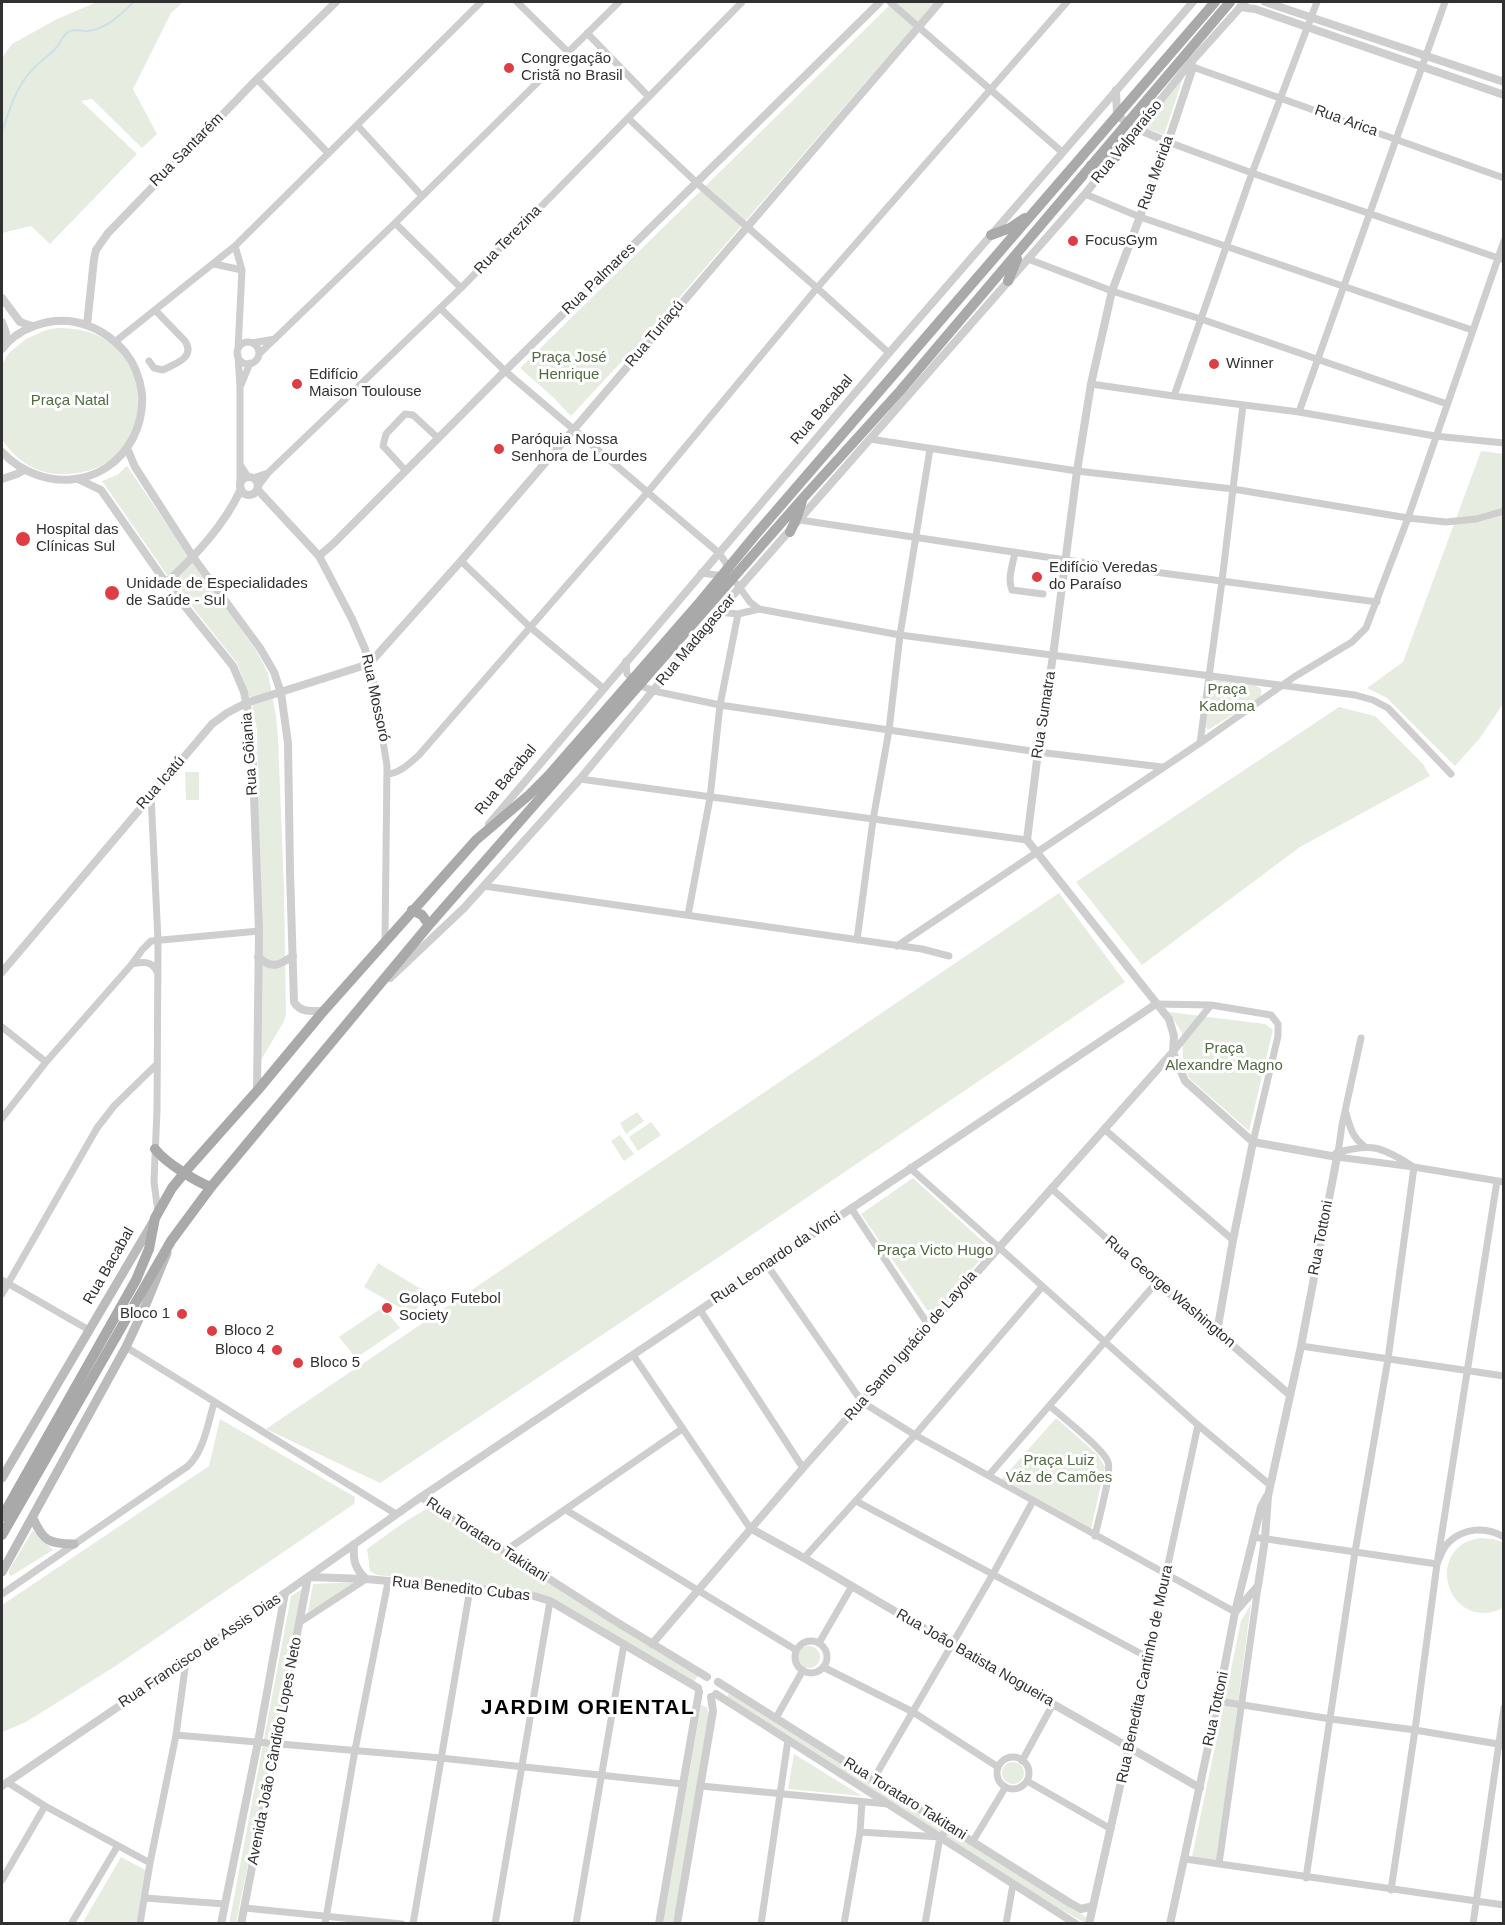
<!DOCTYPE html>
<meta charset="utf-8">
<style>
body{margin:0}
#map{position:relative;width:1505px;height:1925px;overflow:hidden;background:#fff;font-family:Arial,sans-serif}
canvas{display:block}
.frame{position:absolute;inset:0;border:3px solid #313131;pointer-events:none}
</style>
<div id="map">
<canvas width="1505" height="1925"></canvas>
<div class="frame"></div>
</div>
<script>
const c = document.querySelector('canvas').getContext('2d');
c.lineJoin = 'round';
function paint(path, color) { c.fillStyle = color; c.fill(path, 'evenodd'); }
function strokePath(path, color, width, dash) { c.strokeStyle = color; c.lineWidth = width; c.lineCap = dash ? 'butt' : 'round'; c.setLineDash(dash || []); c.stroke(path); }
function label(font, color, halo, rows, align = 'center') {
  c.font = font + ' Arial,sans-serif'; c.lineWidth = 6; c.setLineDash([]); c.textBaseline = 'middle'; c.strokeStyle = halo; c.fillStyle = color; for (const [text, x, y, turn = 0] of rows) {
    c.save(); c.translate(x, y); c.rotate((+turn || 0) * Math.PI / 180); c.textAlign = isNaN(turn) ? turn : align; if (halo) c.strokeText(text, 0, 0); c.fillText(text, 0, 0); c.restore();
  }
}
const green = new Path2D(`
 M97,2H183L171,13L133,89L157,134L142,148L92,99L81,101L137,154L50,244L31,226L2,233V58L12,44L57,19Z
 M893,2H935L653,328L571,416L554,398L520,368Z
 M1183,78L1164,135L1143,127Z
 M57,328C166,324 165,480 57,474C35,473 13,458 2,439V364L9,353L26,339L46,330Z
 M1481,451L1503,454V704L1480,738L1455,766L1387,698L1367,688L1403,662Z
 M127,466L188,555L256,650L268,673L276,716L278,738L284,888L286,1015L283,1023L261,1060L257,730L251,700L237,663L167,575L102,481L117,475Z
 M1212,680L1255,685L1261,689V697L1208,730L1206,727Z
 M1339,707L1375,716L1423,764L1430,776L1300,847L1142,965L1076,882Z
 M185,772H199V800H186Z
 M1059,893L1125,982L731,1249L380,1483L266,1429Z
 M1169,1012L1265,1024L1273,1030L1249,1131L1189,1078L1183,1057L1182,1033Z
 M637,1112L644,1121L626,1134L620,1123Z
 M651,1122L661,1135L638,1151L629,1137Z
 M620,1135L634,1154L624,1161L611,1141Z
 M913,1178L990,1248L932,1317L861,1214Z
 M378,1263L426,1292L413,1315L364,1287Z
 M383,1307L400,1328L356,1358L339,1337Z
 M1056,1418L1097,1454L1105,1467L1091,1529L1002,1479Z
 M220,1419L355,1497L354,1504L114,1667L26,1722L2,1732V1605L209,1466Z
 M431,1506L698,1676L693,1682L525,1591L377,1575L370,1571L367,1549L403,1523Z
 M33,1530L53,1550L11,1576L9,1574V1570Z
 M1480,1538L1493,1539L1503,1542V1608C1498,1610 1491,1613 1485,1613C1447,1614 1432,1560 1466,1542C1470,1540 1475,1539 1480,1538Z
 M358,1582L308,1612L313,1584Z
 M304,1588L236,1923L229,1924L291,1596Z
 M1251,1604L1217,1861L1192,1857L1241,1621Z
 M798 1657a11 11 0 1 1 22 0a11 11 0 1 1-22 0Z
 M729,1694L1086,1917L1085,1923L1051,1904L727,1697Z
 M701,1705L707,1707L709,1716L674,1923L663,1924Z
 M794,1754L862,1796L788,1789Z
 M1002 1773a11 11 0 1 1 22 0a11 11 0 1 1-22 0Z
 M121,1857L149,1872L138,1923L82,1924Z`);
const stream = new Path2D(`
 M2,132C9,110 16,87 32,70C39,62 49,56 56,48C61,42 63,34 70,31C77,28 82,32 88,31C107,29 121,14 134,2`);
const minor = new Path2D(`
 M517,2L568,52
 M890,2L1062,152
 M587,33L648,96
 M1193,67L1504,178
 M257,79L328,153
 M628,118L697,183L817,288L889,353
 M357,125L422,196
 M1168,142L1252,173L1504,260
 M1085,194L1140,217L1472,330
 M395,223L461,288
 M235,246L242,270L238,349
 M1028,259L1112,291L1201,319L1447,404
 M214,264L242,270
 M440,308L505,371L719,553L730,569
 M116,341L235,246L481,2
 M237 353a11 11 0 1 1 22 0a11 11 0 1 1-22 0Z
 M252,343L275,339
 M259,354L395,223L619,2
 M238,355L240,387V484
 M149,361L154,368L163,370C174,364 196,358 185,341L155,310
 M1091,384L1174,396L1299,412L1435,436L1504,443
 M241,385L250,363
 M1174,396L1252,173L1317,2
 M1299,412L1445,2
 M870,439L1077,471L1233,489L1408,518L1446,522L1476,519L1504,511
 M241,466L248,477
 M406,471L383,446L386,434L405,414L413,415L438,438
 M253,478L268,473
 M258,486L268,473L461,288L742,2
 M800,520L1066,560L1377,602
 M1015,552C1013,564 1007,579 1012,590L1043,594
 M461,561L530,627L603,688
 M701,573L725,576
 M737,584L750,602L759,609
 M718,612L738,614L759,609L900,635L1355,695L1373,700L1388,708L1451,774
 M626,661L627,674L639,685L654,691L720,705L1038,752L1162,767
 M369,664L374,685L387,766L385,942
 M1200,743L1222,581L1243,405
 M388,774C400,773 410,763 419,755L647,493L817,288L1067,2
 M580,779L1027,840
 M151,795L158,940L157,1110L154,1182L158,1212
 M484,886L922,949L949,956
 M688,915L710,798L720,705L738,614
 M857,940L873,820L889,730L900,635L930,449
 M897,946L1200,743L1294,677L1352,642L1366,628L1408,518L1504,241
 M132,964C143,962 152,960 157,972
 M1156,1004L1211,1005
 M2,1027L46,1062
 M1173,1052L1211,1005L1271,1015L1278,1024V1036L1253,1142
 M1346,1113C1350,1127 1352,1137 1364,1146
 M2,1118L46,1062L132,964L142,950L151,941L259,931
 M1104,1129L1233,1240
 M1336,1153C1371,1143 1381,1146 1412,1166
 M1338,1153L1342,1125L1361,1038
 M1337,1157L1414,1167L1504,1182
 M910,1168L1198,1425L1270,1485
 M1051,1188L1156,1283L1217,1332
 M851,1208L929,1326
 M767,1265L862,1402L915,1435L1235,1612
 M2,1280L89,1330
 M2,1294L97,1128L114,1106L157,1064
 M700,1310L803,1468
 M1301,1346L1504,1376
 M126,1347L396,1514
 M633,1355L750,1528
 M1050,1406C1062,1417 1104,1449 1108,1462C1112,1474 1098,1521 1095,1536
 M989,1475L1156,1283
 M856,1501L1149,1658
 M566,1510L796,1650
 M1253,1537L1437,1564C1440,1557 1443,1547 1449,1542C1464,1528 1486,1526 1504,1537
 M505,1551L682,1429
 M804,1558L915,1435L1042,1287
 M2,1594L188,1466C204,1451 208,1423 214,1403
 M300,1622L366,1579
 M795 1657a16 16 0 1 1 32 0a16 16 0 1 1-32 0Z
 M819,1643L852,1586
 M823,1667L913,1712L998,1767
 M1218,1701L1331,1719L1415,1730L1504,1745
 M776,1718L803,1670
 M176,1735L441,1758L683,1784
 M1129,1746L1198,1425
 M997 1773a16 16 0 1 1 32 0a16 16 0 1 1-32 0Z
 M1022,1761L1053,1704
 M873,1780L993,1574L1033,1501
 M1027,1781L1111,1829
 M7,1782L45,1806L150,1863
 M701,1786L888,1804
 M860,1832L940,1837L951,1827
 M973,1841L1005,1788
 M1185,1859L1504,1905
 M1219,1864L1258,1587
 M1306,1878L1355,1552L1388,1359L1414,1167
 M2,1880L45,1806
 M1391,1890L1415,1730L1437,1564L1497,1181
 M145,1898L225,1904
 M245,1908L402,1924
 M71,1924L117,1847
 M140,1924L150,1863L176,1735L186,1661
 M325,1924L355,1750L388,1582
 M413,1924L470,1589
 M495,1924L550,1601
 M576,1924L624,1644
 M761,1924L788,1740
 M844,1924L860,1832L862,1802
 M925,1924L940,1837
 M1006,1924L1013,1884
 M1473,1924L1504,1708`);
const tertiary = new Path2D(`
 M1265,2L1504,82
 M1240,7L1255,9L1504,95
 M1191,62L1193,67L1168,142L1112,291L1091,384L1077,471L1053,656L1038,752L1027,840L1169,1019L1174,1036L1173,1052L1185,1081L1253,1142L1337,1157L1301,1346L1268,1496L1265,1539L1258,1586L1235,1612
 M1116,90L1117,115C1132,128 1149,134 1168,142
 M2,298L20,322L32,326
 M2,322L6,333L4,346
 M87,325L94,259L96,250L108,233L257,79L336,2
 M2,349C18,328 49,317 75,322C95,326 112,337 125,352C135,364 140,379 142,394C143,409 140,424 133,438C105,490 40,492 2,452
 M127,448L135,467L193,557L260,648L274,672L281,693L288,743L290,872L294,1002C301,1013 311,1011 323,1011
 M240 486a9 9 0 1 1 18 0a9 9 0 1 1-18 0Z
 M2,479L17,474L24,470
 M78,479L101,490L166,583L233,666L244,692L251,726L252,742L259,931L257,1091
 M257,489L319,556L352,619L365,649L369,664
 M319,556L333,544L505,371L880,2
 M166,583C195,556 224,526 241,489
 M489,824L889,353L1193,2
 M258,957C272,969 278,966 293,956
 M2,972L212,724L227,713L246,703L369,664L461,561L940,2
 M390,978L464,908L580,779L718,612L1085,194L1191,62L1245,2
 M1253,1142L1233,1240L1217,1332L1290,1395
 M421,1497L615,1621L707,1677
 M750,1528L804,1558L1053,1704L1200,1788
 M354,1544C353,1559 354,1568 366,1579
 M309,1577L366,1579L524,1593L550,1601L698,1688
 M652,1644L803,1468L1173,1052
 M718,1682L1070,1903L1081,1909L1093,1906
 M716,1694L1076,1924
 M2,1786L285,1593L421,1497L1156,1004
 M221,1924L258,1742L285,1593
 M241,1924L308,1577
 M659,1924L699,1692
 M677,1924L713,1711L711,1697
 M1089,1924L1129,1746
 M1170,1924L1218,1701L1235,1612L1261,1507L1267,1496`);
const secondary = new Path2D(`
 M2,1478L153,1222
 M33,1518C43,1541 49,1544 74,1544
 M2,1572L126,1347L147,1302L167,1253`);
const primary = new Path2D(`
 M1091,165L1116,157
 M991,235L1010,228L1025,218
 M1008,281L1017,259
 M790,532L797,517L802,501
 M412,910L422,915L429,925
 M155,1149C165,1162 196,1182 211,1187
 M2,1517L136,1280L149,1249L155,1218L172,1188L185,1172L257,1091L321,1014L476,840L529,795L549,775L700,602L757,533L1215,2
 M2,1535L171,1241L211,1187L429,925L803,498L900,391L1230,2`);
const markers = [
 [509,68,6,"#dd3e43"],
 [1073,241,6,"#dd3e43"],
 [1214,364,6,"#dd3e43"],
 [297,384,6,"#dd3e43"],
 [499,449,6,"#dd3e43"],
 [23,539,8,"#dd3e43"],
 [1037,577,6,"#dd3e43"],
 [112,593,8,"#dd3e43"],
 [387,1308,6,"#dd3e43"],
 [182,1314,6,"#dd3e43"],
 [212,1331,6,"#dd3e43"],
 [277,1350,6,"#dd3e43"],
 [298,1363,6,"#dd3e43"]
];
const poiNames = [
 ["Congregação",521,59],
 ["Cristã no Brasil",521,76],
 ["FocusGym",1085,241],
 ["Winner",1226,364],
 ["Edifício",309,375],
 ["Maison Toulouse",309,392],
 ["Paróquia Nossa",511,440],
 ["Senhora de Lourdes",511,457],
 ["Hospital das",36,530],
 ["Clínicas Sul",36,547],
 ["Edifício Veredas",1049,568],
 ["do Paraíso",1049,585],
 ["Unidade de Especialidades",126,584],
 ["de Saúde - Sul",126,601],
 ["Golaço Futebol",399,1299],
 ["Society",399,1316],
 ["Bloco 1",170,1314,"right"],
 ["Bloco 2",224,1331],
 ["Bloco 4",265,1350,"right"],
 ["Bloco 5",310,1363]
];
const streetNames = [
 ["Rua Arica",1346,121,20],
 ["Rua Valparaíso",1127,142,-51],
 ["Rua Santarém",187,150,-45],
 ["Rua Merida",1156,173,-70],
 ["Rua Terezina",508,240,-46],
 ["Rua Palmares",599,279,-44],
 ["Rua Turiaçú",655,334,-50],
 ["Rua Bacabal",822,410,-49],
 ["Rua Madagascar",696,640,-50],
 ["Rua Mossoró",375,698,78],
 ["Rua Sumatra",1044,715,-81],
 ["Rua Gôiania",250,754,-94],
 ["Rua Bacabal",506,780,-50],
 ["Rua Icatú",161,783,-49],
 ["Rua Tottoni",1321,1238,-79],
 ["Rua Leonardo da Vinci",776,1258,-34],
 ["Rua Bacabal",109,1266,-60],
 ["Rua George Washington",1170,1292,40],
 ["Rua Santo Ignácio de Layola",911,1346,-49],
 ["Rua Torataro Takitani",487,1540,33],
 ["Rua Benedito Cubas",461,1589,6],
 ["Rua Francisco de Assis Dias",200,1651,-34],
 ["Rua João Batista Nogueira",975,1658,30],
 ["Rua Benedita Cantinho de Moura",1145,1674,-78],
 ["Rua Tottoni",1216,1709,-78],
 ["Avenida João Cândido Lopes Neto",275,1751,-79],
 ["Rua Torataro Takitani",905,1799,32]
];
const parkNames = [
 ["Praça José",569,358],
 ["Henrique",569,375],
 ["Praça Natal",70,401],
 ["Praça",1227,690],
 ["Kadoma",1227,707],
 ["Praça",1224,1049],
 ["Alexandre Magno",1224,1066],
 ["Praça Victo Hugo",935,1251],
 ["Praça Luiz",1059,1461],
 ["Váz de Camões",1059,1478]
];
const districtNames = [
 ["JARDIM ORIENTAL",588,1708]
];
paint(green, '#e6ede0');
strokePath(stream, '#cedfeb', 2);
strokePath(minor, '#cecece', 7);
strokePath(tertiary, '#cecece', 8);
strokePath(secondary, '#bbb', 9);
strokePath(primary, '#a9a9a9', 10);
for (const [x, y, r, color] of markers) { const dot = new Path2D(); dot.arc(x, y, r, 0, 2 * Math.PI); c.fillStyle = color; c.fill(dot); strokePath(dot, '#fff', 2); }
label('15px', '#313131', '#fff', poiNames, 'left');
label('15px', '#313131', '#fff', streetNames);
label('15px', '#526b40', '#fff', parkNames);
c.letterSpacing = '1.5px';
label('bold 21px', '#000', '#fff', districtNames);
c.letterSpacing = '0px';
</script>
